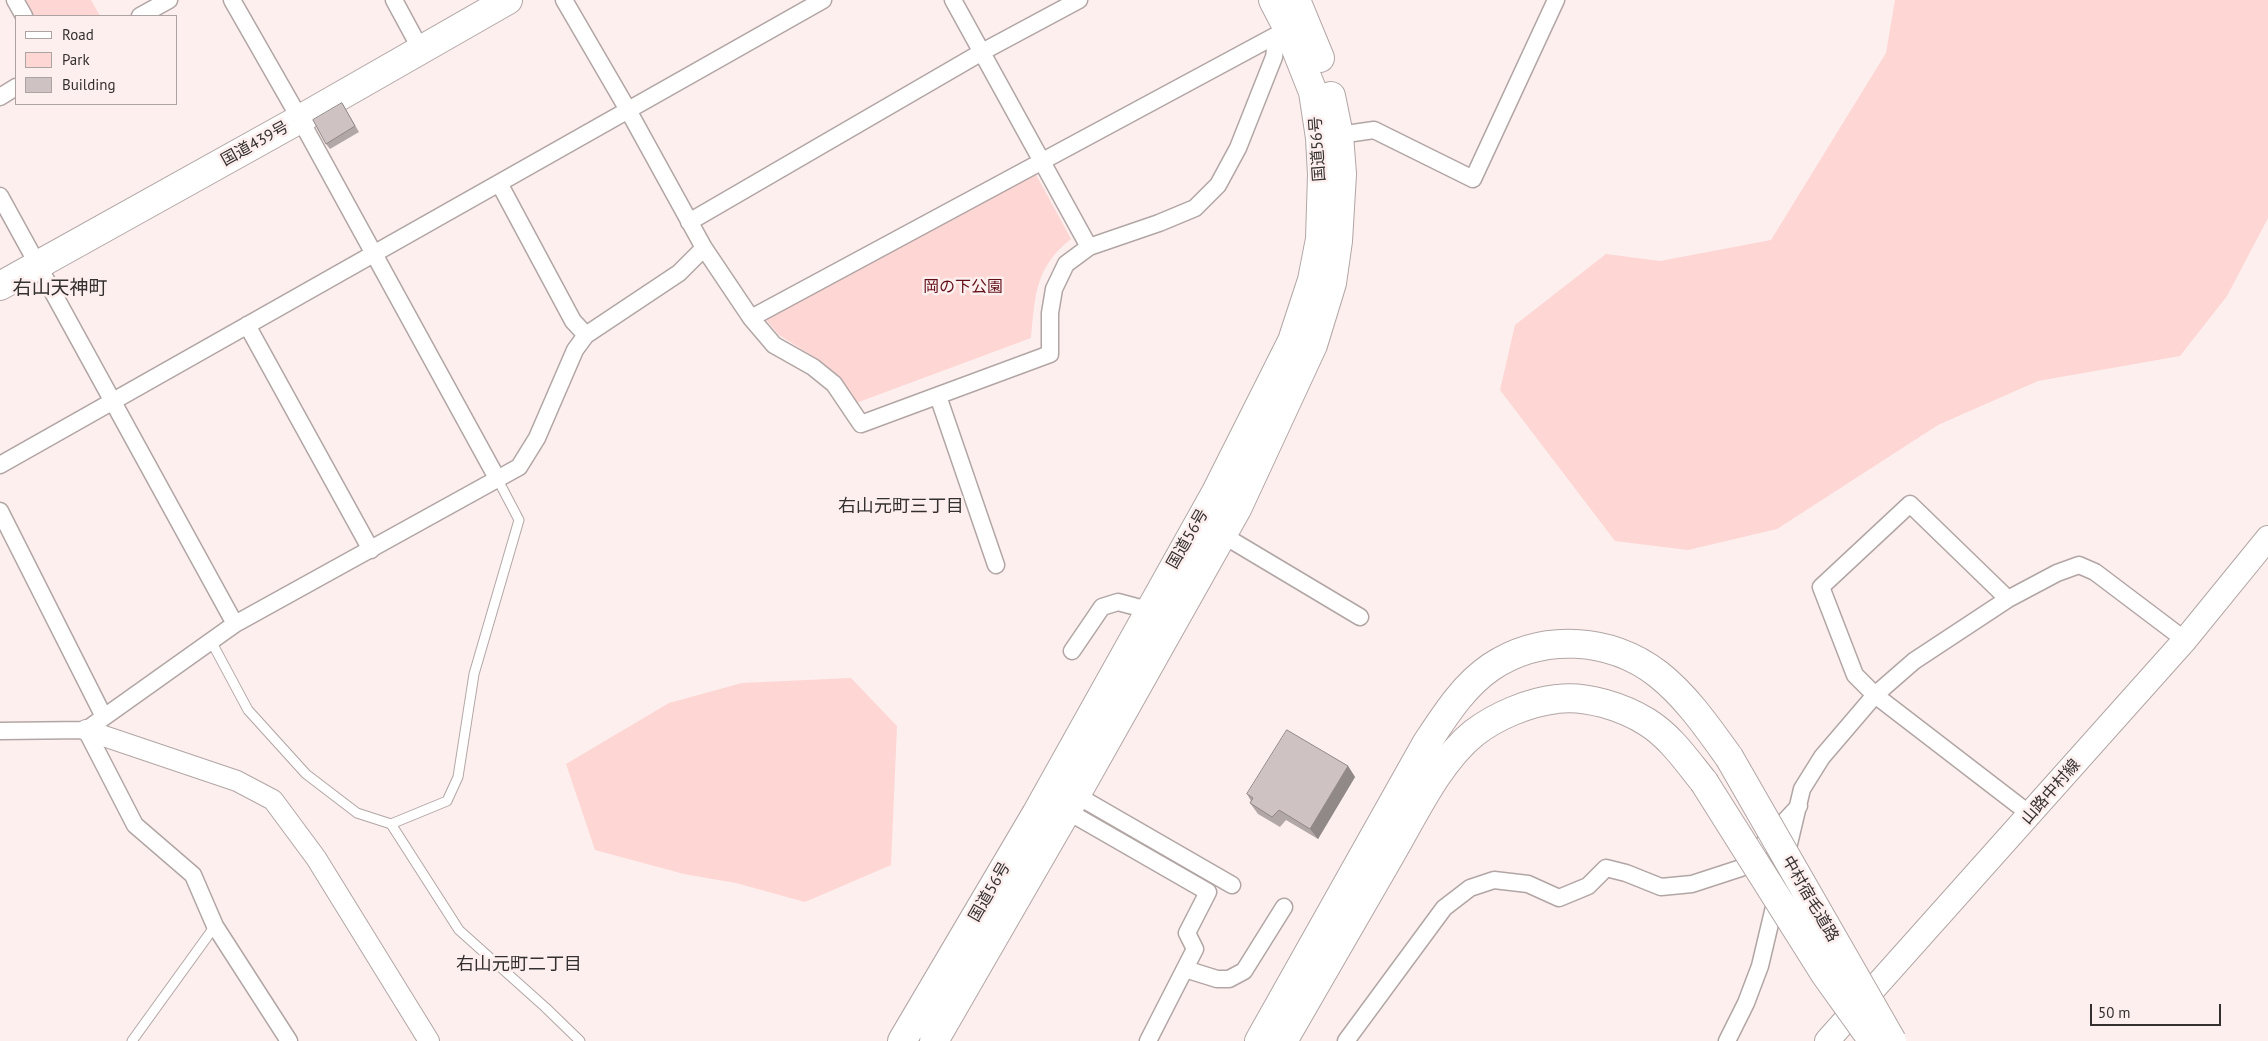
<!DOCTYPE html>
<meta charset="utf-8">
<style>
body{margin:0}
#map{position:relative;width:2268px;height:1041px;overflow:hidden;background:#fcefee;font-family:"PT Sans",sans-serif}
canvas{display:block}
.legend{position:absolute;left:15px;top:15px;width:162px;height:90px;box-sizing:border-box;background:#fcefee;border:1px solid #aca3a2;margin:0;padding:6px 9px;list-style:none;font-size:15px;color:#353030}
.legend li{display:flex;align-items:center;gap:10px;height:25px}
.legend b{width:25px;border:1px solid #aca3a2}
.scale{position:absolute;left:2090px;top:1004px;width:131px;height:22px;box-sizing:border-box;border:2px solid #353030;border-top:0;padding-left:6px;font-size:15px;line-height:18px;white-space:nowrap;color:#353030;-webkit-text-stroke:4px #fcefee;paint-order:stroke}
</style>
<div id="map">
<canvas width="2268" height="1041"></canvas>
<ul class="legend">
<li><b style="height:6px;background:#fff"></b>Road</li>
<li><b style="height:14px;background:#fed6d4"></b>Park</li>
<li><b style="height:14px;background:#cfc2c2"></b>Building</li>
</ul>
<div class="scale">50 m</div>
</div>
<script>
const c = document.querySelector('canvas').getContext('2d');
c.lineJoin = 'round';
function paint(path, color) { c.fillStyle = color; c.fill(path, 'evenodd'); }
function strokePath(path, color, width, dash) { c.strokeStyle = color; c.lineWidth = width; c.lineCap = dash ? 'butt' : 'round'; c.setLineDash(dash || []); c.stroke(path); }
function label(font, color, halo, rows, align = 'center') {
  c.font = font + ' "PT Sans","Noto Sans JP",sans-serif'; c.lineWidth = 5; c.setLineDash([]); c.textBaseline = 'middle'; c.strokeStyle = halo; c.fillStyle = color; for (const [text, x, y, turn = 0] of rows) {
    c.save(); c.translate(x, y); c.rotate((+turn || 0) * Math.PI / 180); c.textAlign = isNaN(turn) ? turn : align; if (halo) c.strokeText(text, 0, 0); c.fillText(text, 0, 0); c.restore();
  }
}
const green = new Path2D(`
 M22,0H91L100,16H31Z
 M1895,0H2268V218L2227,296L2180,356L2038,381L1938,425L1777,529L1688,550L1615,541L1500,390L1515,325L1606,254L1660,261L1771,240L1886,53Z
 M1032,167L1071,239C1035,267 1035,296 1031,338L856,403L840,377L819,360L779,335L761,314Z
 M851,678L897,726L891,865L805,902L736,883L684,874L595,850L566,764L669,703L742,683Z`);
const service = new Path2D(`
 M211,641L248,710L306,774L357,813L391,824L459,930L546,1008L580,1041
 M391,824L447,801L458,777L474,674L519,520L498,480
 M132,1041L215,926`);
const minor = new Path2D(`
 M15,0L24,16
 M232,0L300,119L498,480
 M394,0L421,50
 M564,0L628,110L704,248L751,318L774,345L813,367L834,384L861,424L1050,354V313L1054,289L1066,264L1089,247L1159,223L1195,208L1218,185L1238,148L1274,57L1277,35
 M953,0L1089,247
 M140,16L169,0
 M0,97L16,87
 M1332,136L1374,130L1473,179L1556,0
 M499,183L573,321L586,335
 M0,196L235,624
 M689,222L982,52L1079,0
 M751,318L1284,31
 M247,325L371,550
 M938,396L996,565
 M0,465L823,0
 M0,511L104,717
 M1216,531L1360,617
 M2008,599L1910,504L1821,587L1855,675L1875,695L2031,815
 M1072,651L1102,607L1118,602L1148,610
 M86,730L135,825L193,875L215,926L289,1041
 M0,731L86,730L235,624L519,467L537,438L575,350L586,335L679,273L704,248
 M1069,793L1076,795L1232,885
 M1062,804L1067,811L1208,892L1187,933L1195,949L1148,1041
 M1185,969L1217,979H1229L1244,971L1284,907
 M1346,1041L1444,908L1470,888L1494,880L1528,884L1559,898L1588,886L1606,868L1626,873L1661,887L1692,884L1741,868L1799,806
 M1727,1041L1746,1003L1760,966L1802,789L1822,757L1875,695L1914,661L2008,599L2057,573L2079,565L2095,572L2185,640`);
const tertiary = new Path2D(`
 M86,730L237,781L273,800L316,858L429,1041`);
const secondary = new Path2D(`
 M1827,1041L2185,640L2268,538`);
const trunk = new Path2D(`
 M1296,0L1320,58
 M0,286L300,119L508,0
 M902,1041L1036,814L1216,492L1292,341L1312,280L1320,239L1322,175L1320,138L1313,92L1288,29L1273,0
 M934,1041L1076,795L1237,509L1313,345L1332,283L1338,241L1342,174L1339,135L1331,96`);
const motorway = new Path2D(`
 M1259,1041L1426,744C1444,717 1463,686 1491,667C1542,633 1610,637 1658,674C1687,697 1708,728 1729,757
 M1283,1041C1319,979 1355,917 1391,854C1414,815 1438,762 1474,733C1496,716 1529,702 1557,699C1586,695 1623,707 1647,722C1671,737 1687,761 1704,782`);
const motorwayBridge = new Path2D(`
 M1729,757L1892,1041
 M1704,782L1825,974L1873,1041`);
const wall = new Path2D(`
 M342,103L359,132L330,149L326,144Z
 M1348,766L1355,777L1318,839L1286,820L1280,827L1258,814L1250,803L1251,801L1247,794Z`);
const shadedWall = new Path2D(`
 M1348,766L1355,777L1318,839L1310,829Z`);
const building = new Path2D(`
 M342,103L355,126L326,144L313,120Z
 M1287,730L1348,766L1310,829L1279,810L1272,817L1250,803L1253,798L1247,794Z`);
const streetNames = [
 ["国道439号",255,144,-29],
 ["国道56号",1318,149,-94],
 ["国道56号",1188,539,-60],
 ["山路中村線",2051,792,-49],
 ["国道56号",990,892,-60],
 ["中村宿毛道路",1810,899,60]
];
const parkNames = [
 ["岡の下公園",963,287]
];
const neighbourhoodNames = [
 ["右山元町三丁目",901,507],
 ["右山元町二丁目",519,965]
];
const quarterNames = [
 ["右山天神町",60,289]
];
paint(green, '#fed6d4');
strokePath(service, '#b2a6a5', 11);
strokePath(minor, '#b2a6a5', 19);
strokePath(tertiary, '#b2a6a5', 22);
strokePath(secondary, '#b2a6a5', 26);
strokePath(trunk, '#b2a6a5', 30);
strokePath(motorway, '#b2a6a5', 30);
strokePath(service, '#fff', 9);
strokePath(minor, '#fff', 16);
strokePath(tertiary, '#fff', 20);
strokePath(secondary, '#fff', 24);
strokePath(trunk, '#fff', 28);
strokePath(motorway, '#fff', 28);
strokePath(motorwayBridge, '#b2a6a5', 30, []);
strokePath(motorwayBridge, '#fff', 28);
paint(wall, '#b2a7a7');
paint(shadedWall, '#918888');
paint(building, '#cfc2c2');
strokePath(building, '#918888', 1);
label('16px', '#353030', '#fcefee', streetNames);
label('16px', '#630f19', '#fcefee', parkNames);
label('18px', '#353030', '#fcefee', neighbourhoodNames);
label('19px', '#353030', '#fcefee', quarterNames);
</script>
